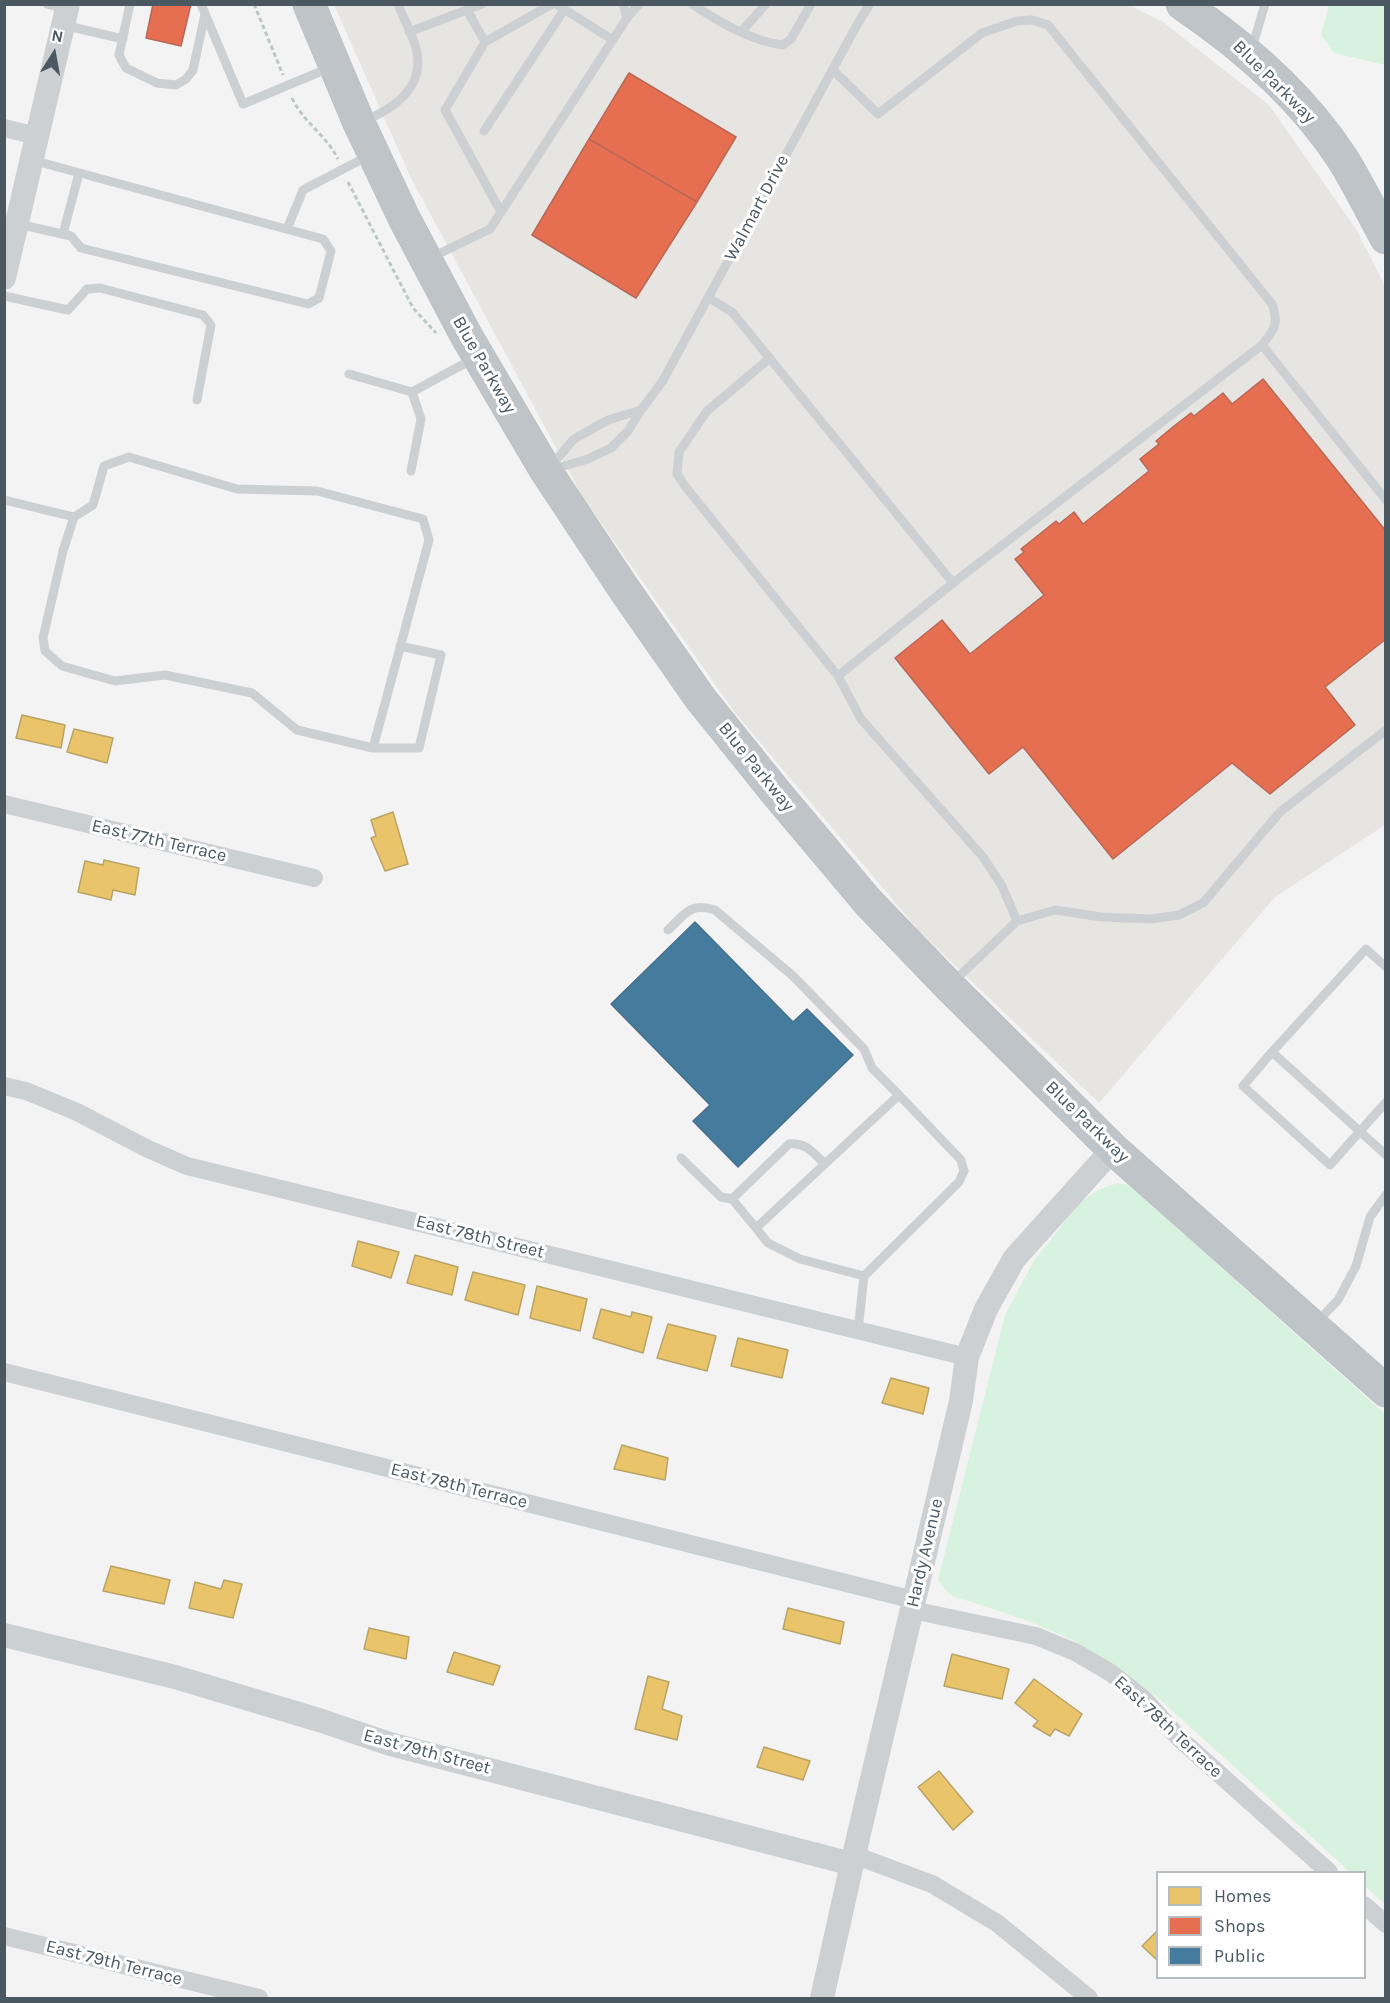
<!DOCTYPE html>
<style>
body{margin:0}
#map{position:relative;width:1390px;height:2003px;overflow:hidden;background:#f4f3f3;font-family:Karla,sans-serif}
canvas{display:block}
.frame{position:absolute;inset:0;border:6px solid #495861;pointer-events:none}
.legend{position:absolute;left:1156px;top:1871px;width:210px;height:108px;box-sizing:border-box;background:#fff;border:2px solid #b6bcc0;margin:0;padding:8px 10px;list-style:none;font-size:18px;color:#495861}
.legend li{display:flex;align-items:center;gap:12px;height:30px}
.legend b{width:30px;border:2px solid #b6bcc0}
.north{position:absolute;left:24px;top:24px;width:60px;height:60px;-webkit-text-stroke:4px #fff;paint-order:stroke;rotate:11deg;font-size:16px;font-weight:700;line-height:24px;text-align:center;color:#495861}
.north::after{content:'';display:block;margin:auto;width:21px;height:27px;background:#495861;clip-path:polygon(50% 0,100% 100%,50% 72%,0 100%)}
</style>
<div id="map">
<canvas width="1390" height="2003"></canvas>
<div class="frame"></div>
<ul class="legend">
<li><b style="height:16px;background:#e9c46a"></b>Homes</li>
<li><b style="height:16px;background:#e76f51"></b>Shops</li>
<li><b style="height:16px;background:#457b9d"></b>Public</li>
</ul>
<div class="north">N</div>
</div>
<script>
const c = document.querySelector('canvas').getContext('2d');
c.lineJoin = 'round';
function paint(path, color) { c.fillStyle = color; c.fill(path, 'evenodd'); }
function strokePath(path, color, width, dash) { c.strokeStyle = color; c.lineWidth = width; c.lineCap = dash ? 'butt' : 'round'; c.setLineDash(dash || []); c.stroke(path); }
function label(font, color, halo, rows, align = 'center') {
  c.font = font + ' Karla,sans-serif'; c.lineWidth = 6; c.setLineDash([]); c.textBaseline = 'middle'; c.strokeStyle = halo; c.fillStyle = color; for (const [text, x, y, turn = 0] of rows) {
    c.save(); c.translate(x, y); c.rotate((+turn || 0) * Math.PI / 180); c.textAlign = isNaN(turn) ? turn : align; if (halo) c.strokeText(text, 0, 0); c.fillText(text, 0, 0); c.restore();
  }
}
const commercial = new Path2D(`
 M334,5H1129L1163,22L1269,105L1356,229L1385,286V825L1275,897L1099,1103L920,932L736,714L582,496L411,178Z`);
const green = new Path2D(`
 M1329,5H1385V65L1334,53L1321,35Z
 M1118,1183L1129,1185L1385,1414V1905L1365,1886L1364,1872H1350L1156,1696L1073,1640L1028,1621L972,1602L954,1597L945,1590L938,1580L1005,1315L1033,1262L1080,1202L1100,1189Z`);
const homes = new Path2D(`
 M22,715L65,725L61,748L16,738Z
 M74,729L113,738L107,763L67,752Z
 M393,812L408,864L385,871L371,838L376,836L371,820Z
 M104,860L139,868L135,895L113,890L111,900L78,892L85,861L103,865Z
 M358,1241L399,1252L391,1278L352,1266Z
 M415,1255L458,1267L452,1295L407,1283Z
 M473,1272L525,1285L518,1315L465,1300Z
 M537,1286L587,1299L580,1331L530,1318Z
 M601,1309L631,1317L632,1312L652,1317L643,1353L593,1338Z
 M668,1324L716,1336L707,1371L657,1358Z
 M738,1338L788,1350L782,1378L731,1366Z
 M891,1378L929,1388L923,1414L882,1403Z
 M622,1445L668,1458L665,1480L614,1469Z
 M111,1566L170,1580L164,1604L103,1591Z
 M224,1580L242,1584L233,1618L189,1608L195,1582L221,1589Z
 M788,1608L844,1622L840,1644L783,1629Z
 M369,1628L409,1637L406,1659L364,1649Z
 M454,1652L500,1666L493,1685L447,1672Z
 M952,1654L1009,1669L1002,1699L944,1686Z
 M648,1676L669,1682L662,1709L682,1716L677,1740L635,1729Z
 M1034,1679L1082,1714L1069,1736L1055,1729L1050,1736L1033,1726L1038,1721L1015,1703Z
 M764,1747L810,1761L803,1780L757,1767Z
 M939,1771L973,1812L953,1830L918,1787Z
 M1158,1930V1961L1142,1946Z`);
const shops = new Path2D(`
 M153,4H191L181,46L146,38Z
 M629,73L736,137L697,202L589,139Z
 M589,139L697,202L636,298L532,235Z
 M1263,379L1386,531V639L1325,687L1355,725L1270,794L1232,763L1113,859L1023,747L989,774L895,658L942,620L970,654L1044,595L1015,559L1024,552L1021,549L1056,521L1059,524L1074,512L1083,524L1149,471L1140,459L1159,444L1156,441L1174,426L1191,413L1194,416L1223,393L1232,404Z`);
const public = new Path2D(`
 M695,922L793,1022L807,1009L853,1055L738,1167L693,1121L710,1105L611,1004Z`);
const path = new Path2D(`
 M254,4L283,75
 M292,98C303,122 326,135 338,159
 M348,182L413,308L436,333`);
const lane = new Path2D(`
 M47,4L65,9
 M130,4L119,55L126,68L157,83L176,85L186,79L193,70L205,14
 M201,4L243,104L329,68
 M556,4L613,40
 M623,4L627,18
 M692,4C719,22 751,41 783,45L791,39L811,4
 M467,10L485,42
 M63,25L123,39
 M742,31L766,4
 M409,32L482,4
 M1252,48L1265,4
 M833,70L878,114L982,33L1017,21L1032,20L1048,25L1272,304C1279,324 1275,329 1262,345L953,583L838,676
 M364,121C395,108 426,87 416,48C412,33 403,18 398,4
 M484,131L564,10
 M501,212L445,110L485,42L552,4
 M18,224L71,236L81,248L308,304L319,298L331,251L323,239L32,160
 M287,229L303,190L370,155
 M63,234L79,173
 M432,257L490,229L627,18L639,4
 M4,296L68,310L87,289L100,288L203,315L211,325L197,400
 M709,298L732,312L953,583
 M1262,345L1386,500
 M770,358L707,411L679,452L677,474L685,486L838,676L861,719L983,857L1002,886L1017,921L952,983
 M349,374L412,392L421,419L411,471
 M412,392L473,359
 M549,468L574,439L608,420L641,410
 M550,470L588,459L611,448L628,431L641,410L662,382L858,23L870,4
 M4,500L74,517L93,505L104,466L129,457L237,489L317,491L423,519L429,540L373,748
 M74,517L63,551L43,638L45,651L62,666L115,681L165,675L252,693L297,730L373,748H419L441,655L400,646
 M1017,921L1055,910L1101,917L1151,919L1179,915L1203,903L1280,812L1386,730
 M668,930C685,914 690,902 715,910L793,976L864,1049L872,1068L899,1095
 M1386,967L1366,949L1272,1052L1386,1155
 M1272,1052L1243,1086L1330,1165L1386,1102
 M681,1158L721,1197L732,1199
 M756,1228L732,1199L789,1144C806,1142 813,1153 825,1164
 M1317,1322L1338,1300L1356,1266L1370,1217L1386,1195
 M858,1330L864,1276L800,1259L768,1243L756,1228L899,1095L961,1160L964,1171L959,1182L864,1276`);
const street = new Path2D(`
 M4,128L37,136
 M4,804L314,878
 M4,1086L26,1091L77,1112L148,1149L187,1166L967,1357
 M4,1372L914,1600
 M912,1610L1036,1636L1075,1652L1111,1673L1144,1699L1179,1738L1329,1872
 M854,1855L932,1884L997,1923L1089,1998
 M1364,1905L1386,1924
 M4,1936L259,1998`);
const secondary = new Path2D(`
 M4,278L68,4
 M4,1635L175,1677L319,1720L390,1744L852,1864
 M822,1998L854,1855L961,1401L967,1357L986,1309L1014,1259L1113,1149`);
const highway = new Path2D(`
 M309,4L359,123L404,218L467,337L546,471L624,589L700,698L778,795L868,902L949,986L1113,1149L1386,1391
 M1182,4C1244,46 1301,95 1342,158C1358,183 1371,211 1386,238`);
const streetNames = [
 ["Blue Parkway",1274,82,45],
 ["Walmart Drive",757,208,-62],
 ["Blue Parkway",484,365,60],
 ["Blue Parkway",756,767,51],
 ["East 77th Terrace",159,841,13],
 ["Blue Parkway",1087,1122,44],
 ["East 78th Street",480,1237,14],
 ["East 78th Terrace",459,1486,14],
 ["Hardy Avenue",925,1553,-77],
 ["East 78th Terrace",1168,1727,43],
 ["East 79th Street",427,1752,15],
 ["East 79th Terrace",114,1963,14]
];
paint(commercial, '#e7e5e2');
paint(green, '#d8f2e0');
paint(homes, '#e9c46a');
strokePath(homes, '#b9a467', 1.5);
paint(shops, '#e76f51');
strokePath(shops, '#b86856', 1.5);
paint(public, '#457b9d');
strokePath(public, '#46708b', 1.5);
strokePath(highway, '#b8bec3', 33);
strokePath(path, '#bbc8c3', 3, [4.5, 3]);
strokePath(lane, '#cdd0d2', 9);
strokePath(street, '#cdd0d2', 18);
strokePath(secondary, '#cdd0d2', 24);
strokePath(highway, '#bec4c8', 32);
label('18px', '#495861', '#fff', streetNames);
</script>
